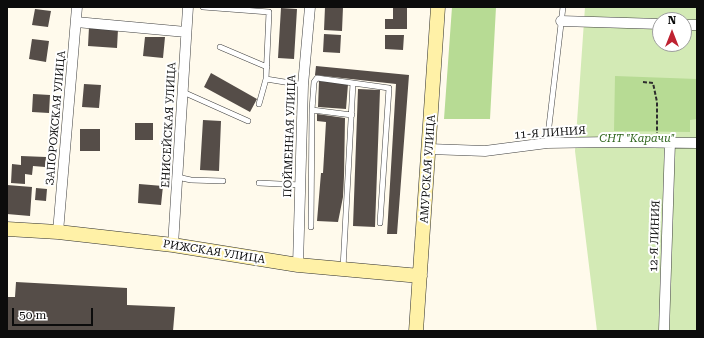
<!DOCTYPE html>
<meta charset="utf-8">
<style>
body{margin:0}
#map{position:relative;width:704px;height:338px;overflow:hidden;background:#fffaec;font-family:"Roboto Serif",serif}
canvas{display:block}
.frame{position:absolute;inset:0;border:8px solid #0c0c0c;pointer-events:none}
.north{position:absolute;left:652px;top:12px;width:40px;height:40px;box-sizing:border-box;background:#fff;border:1px solid #9e9e9e;border-radius:50%;rotate:0deg;font-size:11px;font-weight:700;line-height:16px;text-align:center;color:#0c0c0c}
.north::after{content:'';display:block;margin:auto;width:14px;height:18px;background:#be2231;clip-path:polygon(50% 0,100% 100%,50% 72%,0 100%)}
.scale{position:absolute;left:12px;top:308px;width:81px;height:18px;box-sizing:border-box;border:2px solid #0c0c0c;border-top:0;padding-left:5px;font-size:12px;line-height:14px;white-space:nowrap;color:#0c0c0c;-webkit-text-stroke:3px #fff;paint-order:stroke}
</style>
<div id="map">
<canvas width="704" height="338"></canvas>
<div class="frame"></div>
<div class="north">N</div>
<div class="scale">50 m</div>
</div>
<script>
const c = document.querySelector('canvas').getContext('2d');
c.lineJoin = 'round';
function paint(path, color) { c.fillStyle = color; c.fill(path, 'evenodd'); }
function strokePath(path, color, width, dash) { c.strokeStyle = color; c.lineWidth = width; c.lineCap = dash ? 'butt' : 'round'; c.setLineDash(dash || []); c.stroke(path); }
function label(font, color, halo, rows, align = 'center') {
  c.font = font + ' "Roboto Serif",serif'; c.lineWidth = 4; c.setLineDash([]); c.textBaseline = 'middle'; c.strokeStyle = halo; c.fillStyle = color; for (const [text, x, y, turn = 0] of rows) {
    c.save(); c.translate(x, y); c.rotate((+turn || 0) * Math.PI / 180); c.textAlign = isNaN(turn) ? turn : align; if (halo) c.strokeText(text, 0, 0); c.fillText(text, 0, 0); c.restore();
  }
}
const green = new Path2D(`
 M585,7H697V331H597L575,151ZM660,20H684V44H660Z`);
const forest = new Path2D(`
 M452,7H496L490,119H444Z
 M615,76L697,79V119L690,120V132L614,131Z`);
const building = new Path2D(`
 M325,7H343L342,31L324,30Z
 M281,8L297,9L294,59L278,58Z
 M393,8H407V29H385V19H393Z
 M35,9L51,11L48,27L32,25Z
 M89,27L118,29L117,48L88,46Z
 M324,34L341,35L340,53L323,52Z
 M385,35H404L403,50L385,49Z
 M145,37H165L163,58L143,56Z
 M32,39L49,41L46,62L29,59Z
 M316,66L409,75L397,234H387L396,84L315,75Z
 M211,73L257,99L250,112L204,87Z
 M319,81L348,84L346,109L318,107Z
 M84,84L101,85L99,108L82,107Z
 M358,89L380,90L375,227L353,226Z
 M33,94L50,95L49,113L32,112Z
 M317,114L345,118L344,176L343,197L338,222L317,221L321,173H323L326,122L317,121Z
 M203,120L221,121L219,171L200,170Z
 M135,123H153V140H135Z
 M80,129H100V151H80Z
 M21,156L46,157L45,167L33,166L32,175L25,174V184L11,183L12,164L21,165Z
 M139,184L163,186L161,205L138,203Z
 M7,185L32,187L30,216L7,214Z
 M36,188L47,189L46,201L35,200Z
 M16,282L127,288V305L175,307L173,331H7V297H15Z`);
const path = new Path2D(`
 M643,82L653,83L657,102V133`);
const lane = new Path2D(`
 M203,7L269,12L266,79L303,85
 M220,47L267,67
 M183,92L248,121
 M259,104L266,79
 M312,110L352,115
 M547,143L563,7
 M177,177L191,180L223,181
 M259,183L301,185
 M311,227L312,110L314,82L317,78L389,88L380,223
 M343,268L353,83`);
const street = new Path2D(`
 M561,21L660,24
 M76,22L186,32
 M684,25H697
 M429,149L485,151L547,143L610,142L697,143
 M58,232L77,7
 M173,245L188,7
 M298,265L303,85L310,7
 M664,331L670,142`);
const secondary = new Path2D(`
 M7,229L58,232L173,245L298,265L420,276
 M416,331L438,7`);
const streetNames = [
 ["ЗАПОРОЖСКАЯ УЛИЦА",56,118,-85],
 ["ЕНИСЕЙСКАЯ УЛИЦА",169,125,-87],
 ["11-Я ЛИНИЯ",550,133,-4],
 ["ПОЙМЕННАЯ УЛИЦА",290,136,-88],
 ["АМУРСКАЯ УЛИЦА",428,169,-86],
 ["12-Я ЛИНИЯ",655,236,-88],
 ["РИЖСКАЯ УЛИЦА",214,252,9]
];
const parkNames = [
 ["СНТ \"Карачи\"",637,139]
];
paint(green, '#d3eab5');
paint(forest, '#b7db94');
paint(building, '#554d48');
strokePath(lane, '#3f3f3f', 6);
strokePath(street, '#3f3f3f', 11);
strokePath(secondary, '#2e2e2e', 15);
strokePath(path, '#2e2e2e', 2, [4, 2]);
strokePath(lane, '#fff', 5);
strokePath(street, '#fff', 10);
strokePath(secondary, '#fff1a7', 14);
label('11px', '#0c0c0c', '#fff', streetNames);
label('italic 11px', '#2f651c', '#fff', parkNames);
</script>
